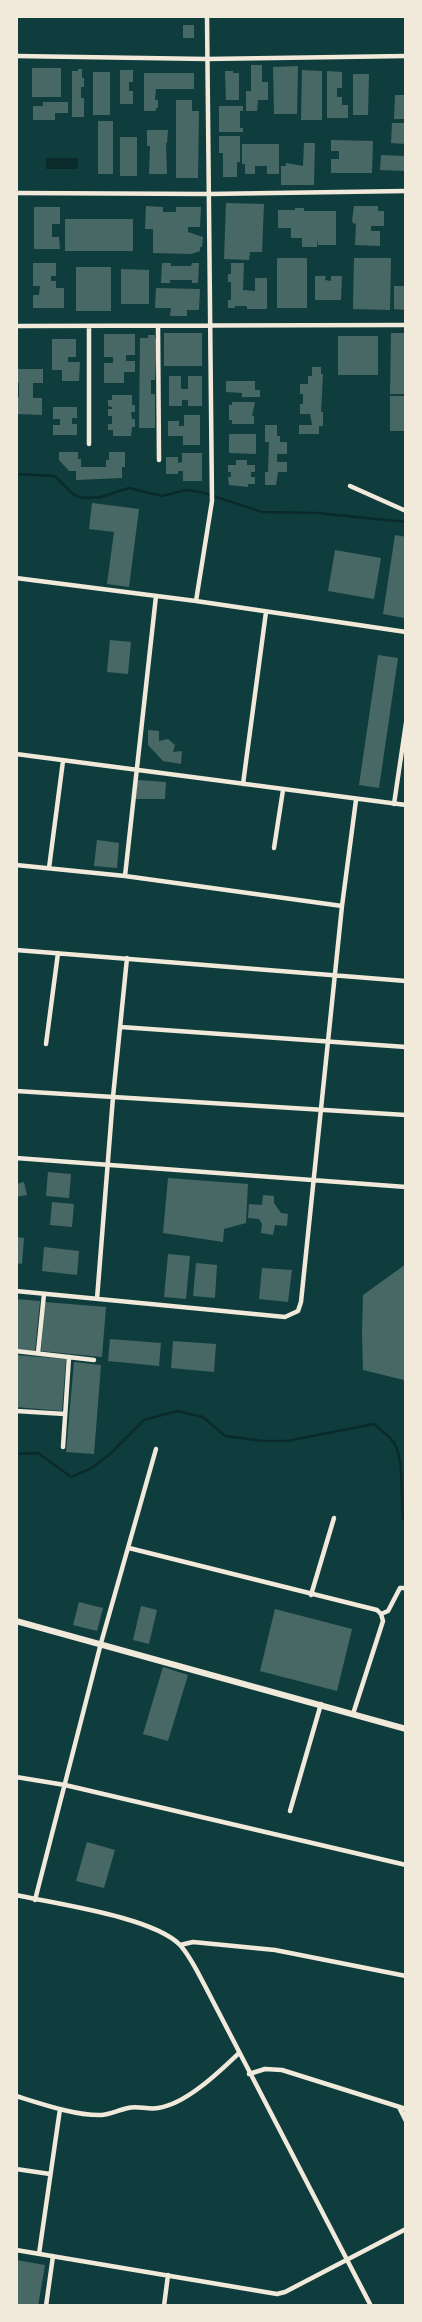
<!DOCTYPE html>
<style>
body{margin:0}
#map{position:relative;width:422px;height:2322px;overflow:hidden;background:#0f3d3e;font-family:Overpass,sans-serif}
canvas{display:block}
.frame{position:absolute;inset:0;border:18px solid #f1e9da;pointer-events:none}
</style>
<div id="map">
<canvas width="422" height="2322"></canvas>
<div class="frame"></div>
</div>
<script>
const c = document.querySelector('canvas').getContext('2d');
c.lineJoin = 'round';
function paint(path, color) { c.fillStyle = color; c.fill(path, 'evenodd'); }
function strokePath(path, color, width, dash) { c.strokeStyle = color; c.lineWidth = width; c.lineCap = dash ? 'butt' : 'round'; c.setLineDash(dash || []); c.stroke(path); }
const water = new Path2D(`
 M46,158H78V169H46Z`);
const stream = new Path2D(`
 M16,474L55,476L74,495L82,498L101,497L129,488L162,496L186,490L201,492L262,512L317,513L406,522
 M16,1454L38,1453L71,1477L90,1469L109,1455L144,1420L177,1411L203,1417L225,1436L263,1441H287L374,1424C380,1430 390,1436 394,1443C405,1462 400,1496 403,1519L406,1521`);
const building = new Path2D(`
 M183,25H194V38H183Z
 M251,65H262V82H268V100H258L257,111H246V91H251Z
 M298,66L297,114H274L273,67Z
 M32,68H61V97H32Z
 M78,69H82V78H84V87H81V98H84V117H72V71H78Z
 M120,70H133V82H129V91H133V104H120Z
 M302,70L322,71V120H301Z
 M225,71H233V73H239V100H226Z
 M327,71L342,72V88H337V97H342V105H348V118H327Z
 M93,72H110V115H93Z
 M144,73H194V89H156L155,100H158V108H156V111H144Z
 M353,74H369L368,115H353Z
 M395,95H406V119H394Z
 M176,100H192V111H199L198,178H176Z
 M43,102H68V113H55V120H33V106H43Z
 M219,106H243V111H240V128H243V132H219Z
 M98,121H113V174H98Z
 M392,123H406V144L391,143Z
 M147,130H168L167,143H166L167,174H149L150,146H147Z
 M219,136H240V162H237V177H223V153H219Z
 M120,137H137V176H120Z
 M331,140L373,141L372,173H331V159H339V151H331Z
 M304,143H315L314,185H281V166H286V163L303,166Z
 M242,144H279V174H267V166H255V174H245V164H242Z
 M381,155L406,156V171L380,170Z
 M226,203L264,204L262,252H250L249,260L224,259Z
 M146,206L163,207V212H176V207H201L200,227H188V232L203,237L202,247H200V251L191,254L153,253V229H145Z
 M354,206H378V211H384V226H371V231H380V246L355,245L356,223L354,224L352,221Z
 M34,207H60V224H52V237H59L60,249H34Z
 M295,208H304V211H336V245H318V237L317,247H302V238H291V228H278V210H295Z
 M65,219H133V251H65Z
 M277,258H307V308H277Z
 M354,258H391L390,310L353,309Z
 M33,263H56V276H51V281H56V288H64V308H33V295H39L40,286H33Z
 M162,263H171V266H191L192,263H199L198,283H192V280H170V283H161Z
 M231,263H244L243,290L255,291V278H267V309H247V306H235V308H228V300H231V282H228V274H231Z
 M76,267H111V311H76Z
 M121,269L149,270V304H121Z
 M315,276H326L325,280L331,281V276H342L341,300H315Z
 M394,286H406V310L394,309Z
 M156,288L200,289L199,310H187V316H170L171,308H155Z
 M164,333H202V366H164Z
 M391,333H406V394H390Z
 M104,334H135V355H126V361H135V372H124V383H104V363H113V357H104Z
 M148,335H155V339H157L155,380H151V394H155V428H139L140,338H148Z
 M338,336H378V375H338Z
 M52,339H76V357H68V362H80L79,381H62V370H52Z
 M312,367H321V374H323L321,412H323V426H319V434H299V425H312L310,414H300V404H303V394H300V384H308V376H312Z
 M16,369H43V383H33V398H42V415L16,414V397H19V383H16Z
 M169,376H181V389H188V376H202V406H188V400H182V406H169Z
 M226,381H255V390H260V397H242V393L226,392Z
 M112,395H132V405H135V412H131L132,419H135V427H132L131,436H113V430H108V424H112V416H108V409H112V407L108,406V400H112Z
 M390,396H406V431H390Z
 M232,402H255L252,416H254V424H232V420H229V405H232Z
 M53,407H77V418H72V424H77V435H53V425H60V419H53Z
 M184,415H200V445H183V436H168V421H179V426H184Z
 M265,425H277V436H280V442H287V454H277V462H287V472H278L276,485H265V472H268L269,442H265Z
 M229,434H256V454L229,453Z
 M59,452H78V459H81V467H106V460H109V452H125V467H122V478L76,480V471H69L59,460Z
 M182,453H202V481H183V471H178V474H166V457H178V463L182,462Z
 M236,460H247V465H255V472H251V477H255V484H248V487L229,485L228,477H231V472H228V465H236Z
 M92,503L139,509L129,587L107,584L114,532L89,529Z
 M395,535L406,537V604L404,618L383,614Z
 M335,550L381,558L374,599L328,591Z
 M110,640L131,642L128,674L107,672Z
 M378,655L398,658L379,788L359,785Z
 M148,730L159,731V741L168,739L175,745L173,752L182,751L181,764L163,761L148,745Z
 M137,780L166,782L165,799H135Z
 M97,840L119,843L117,868L94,866Z
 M48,1172L71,1174L69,1198L46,1196Z
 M168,1178L248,1184L246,1223L224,1229L223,1242L163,1233Z
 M24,1182L27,1195L16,1197V1184Z
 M263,1195L274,1196V1203L281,1213L288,1214L287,1226L275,1225L273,1235L261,1233L262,1224L259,1219L248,1218L249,1204L262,1205Z
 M52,1202L74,1204L72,1227L50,1225Z
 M16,1237L24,1238L22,1264L16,1263Z
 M44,1247L79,1251L77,1275L42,1271Z
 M168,1254L190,1256L186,1299L164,1297Z
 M196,1263L217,1265L215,1298L193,1296Z
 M406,1264V1379L404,1380L363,1370L362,1333L363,1295Z
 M262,1268L292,1270L288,1302L259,1299Z
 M16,1299L40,1301L35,1351L16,1349Z
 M45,1302L106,1307L102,1357L41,1351Z
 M110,1339L161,1343L159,1366L108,1361Z
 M173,1341L216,1344L214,1372L171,1368Z
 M16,1355L66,1359L62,1411L16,1407Z
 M74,1362L101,1365L94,1454L66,1452Z
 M79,1602L103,1608L97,1631L73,1625Z
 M141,1606L157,1610L149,1644L133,1640Z
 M275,1609L352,1629L337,1691L260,1671Z
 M163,1667L188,1675L168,1741L143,1734Z
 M87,1842L115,1850L104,1888L76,1881Z
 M16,2260L45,2265L38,2306H16Z`);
const minor = new Path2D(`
 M16,56L207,59L406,56
 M16,193L208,194L406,191
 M16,326L406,325
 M158,326L159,460
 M89,444V326
 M350,486L406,511
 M16,578L196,601L406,632
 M196,601L212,501L207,16
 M16,754L406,805
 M243,784L266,612
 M394,804L406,723
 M274,848L283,790
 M16,865L125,876L342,906
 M49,868L63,761
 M125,876L156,596
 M16,950L406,981
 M121,1027L406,1047
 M46,1044L58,953
 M16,1091L406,1115
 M16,1158L406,1187
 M16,1291L285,1317L298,1311L301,1302L342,906L356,800
 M97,1299L113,1097L127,958
 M16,1351L94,1360
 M38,1353L44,1294
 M16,1411L65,1414
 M63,1447L69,1357
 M129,1548L377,1610L381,1614
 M311,1595L334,1518
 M381,1614L388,1611L400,1588H406
 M353,1714L383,1621L381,1614
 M16,1777L65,1785L406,1865
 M290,1811L321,1704
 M16,1895C56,1904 153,1917 180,1945C190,1956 197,1971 204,1984L371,2306
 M35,1900L101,1643L156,1449
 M180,1945L193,1942L275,1950L406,1976
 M249,2074L265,2069L282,2070L406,2109
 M16,2096C42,2104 76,2116 102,2115C111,2114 119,2110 128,2108C137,2105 148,2110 158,2108C186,2104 219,2072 239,2053
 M399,2107L406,2121
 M16,2169L50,2174
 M16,2250L277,2294L285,2292L406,2229
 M39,2254L60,2109
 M46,2306L53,2256
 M164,2306L168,2275`);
const secondary = new Path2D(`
 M16,1621L406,1729`);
paint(water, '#0a2a2b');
strokePath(stream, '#0a2a2b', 2.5);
paint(building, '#486865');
strokePath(minor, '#f1e9da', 4.5);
strokePath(secondary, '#f1e9da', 6);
</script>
